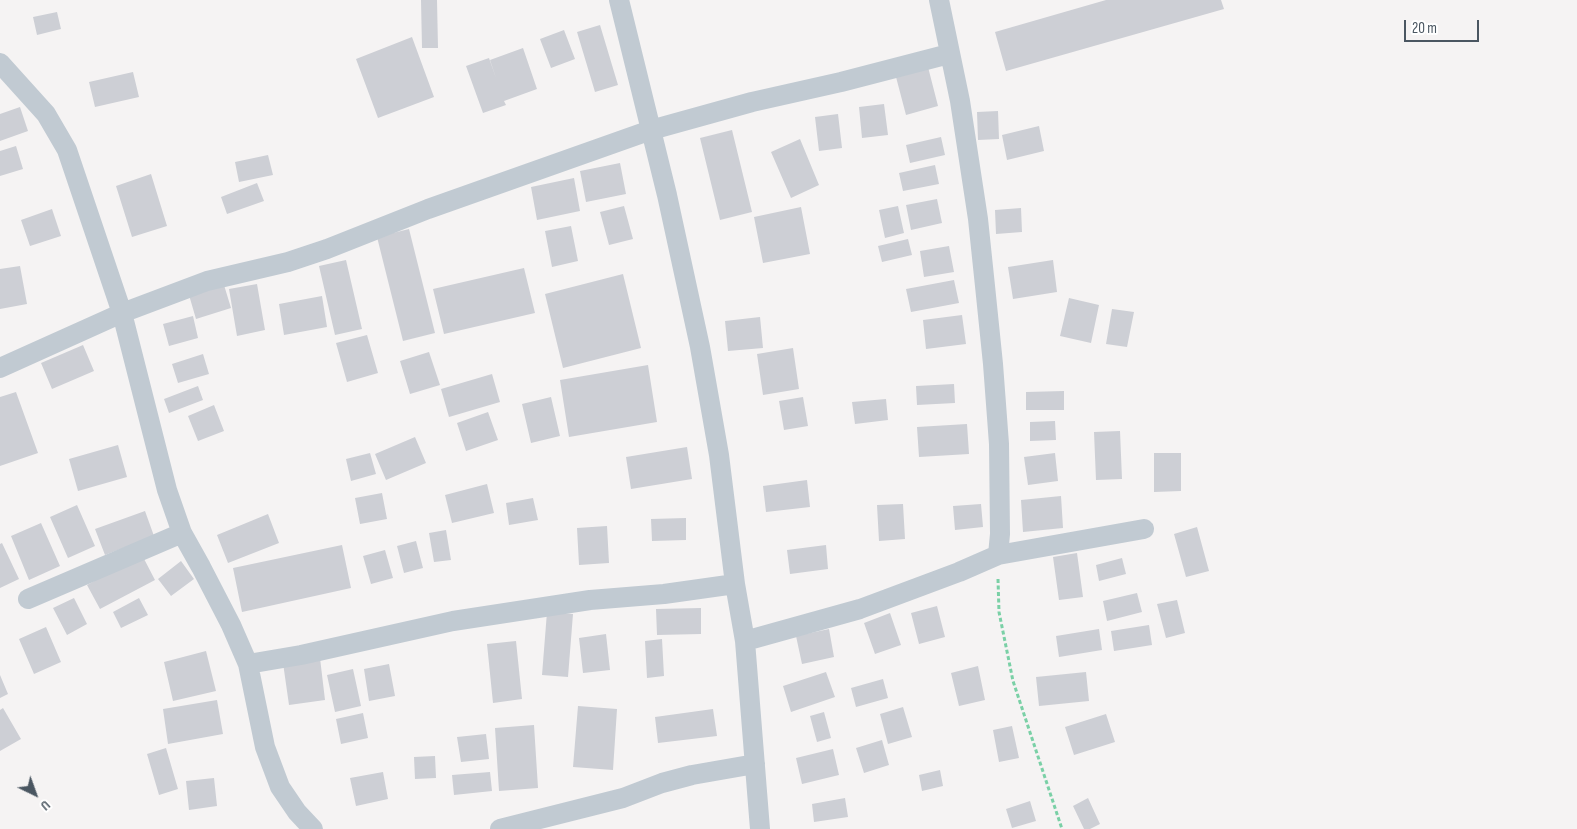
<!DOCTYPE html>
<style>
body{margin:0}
#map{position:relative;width:1577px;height:829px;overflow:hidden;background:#f5f3f3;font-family:"Sofia Sans Condensed",sans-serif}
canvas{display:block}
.north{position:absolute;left:10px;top:769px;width:50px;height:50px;-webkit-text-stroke:4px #fff;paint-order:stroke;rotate:138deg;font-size:14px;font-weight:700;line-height:20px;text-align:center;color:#4a5661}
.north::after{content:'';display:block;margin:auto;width:18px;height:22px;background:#4a5661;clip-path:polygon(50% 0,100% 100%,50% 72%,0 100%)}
.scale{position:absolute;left:1404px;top:20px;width:75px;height:22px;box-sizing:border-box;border:2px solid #4a5661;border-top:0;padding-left:6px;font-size:15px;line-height:18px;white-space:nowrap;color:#4a5661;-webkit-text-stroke:4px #fff;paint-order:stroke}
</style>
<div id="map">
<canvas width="1577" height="829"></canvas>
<div class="north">U</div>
<div class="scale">20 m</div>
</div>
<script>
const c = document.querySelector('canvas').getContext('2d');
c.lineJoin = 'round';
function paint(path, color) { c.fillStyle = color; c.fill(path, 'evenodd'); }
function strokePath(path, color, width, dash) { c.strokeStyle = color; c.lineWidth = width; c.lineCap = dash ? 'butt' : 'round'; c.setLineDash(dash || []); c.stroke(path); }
const building = new Path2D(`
 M421,0H437L438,48H422Z
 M1106,0H1221L1224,9L1006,71L995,32Z
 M57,12L61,29L37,35L33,17Z
 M600,25L618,85L595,92L577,32Z
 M564,30L575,59L551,68L540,39Z
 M412,37L434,97L378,118L356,59Z
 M523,48L537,89L504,101L506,105L483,113L466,66L489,58L496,78L490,60Z
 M928,67L938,106L906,115L896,77Z
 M133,72L139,97L95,107L89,82Z
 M884,104L888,135L862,138L859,107Z
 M20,107L28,131L0,141V114Z
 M998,111L999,139L978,140L977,112Z
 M838,114L842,148L819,151L815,117Z
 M1039,126L1044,151L1007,160L1002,135Z
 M732,130L752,212L720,220L700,138Z
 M941,137L945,155L910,163L906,145Z
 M800,139L819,185L791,198L771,152Z
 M16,146L23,169L0,176V151Z
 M268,155L273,175L239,182L235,162Z
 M620,163L626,194L586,202L580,171Z
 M935,165L939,184L903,191L899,173Z
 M151,174L167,226L132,237L116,186Z
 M574,178L580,211L537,220L531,187Z
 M257,183L264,201L227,214L221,197Z
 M937,199L942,223L911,230L906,205Z
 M624,206L633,239L609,245L600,212Z
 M898,206L904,233L885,238L879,210Z
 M801,207L810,254L763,263L754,217Z
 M1021,208L1022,232L996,234L995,210Z
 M52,209L61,236L30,246L21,220Z
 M571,226L578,261L552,267L545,231Z
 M409,229L435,333L403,341L377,237Z
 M908,239L912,255L882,262L878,246Z
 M949,246L954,272L924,277L920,251Z
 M346,260L362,329L335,335L319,266Z
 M1053,260L1057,292L1013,299L1008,267Z
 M20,266L27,304L0,309V269Z
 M524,268L535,313L444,334L433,289Z
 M623,274L641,348L563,368L545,294Z
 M954,280L959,303L911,312L906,289Z
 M257,284L265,330L237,336L229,289Z
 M224,285L231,308L196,319L189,295Z
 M322,296L327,327L284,335L279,304Z
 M1069,298L1099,305L1091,343L1060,336Z
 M1112,309L1134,312L1127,347L1106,344Z
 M962,315L966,344L926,349L923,320Z
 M193,316L198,338L169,346L163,324Z
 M760,317L763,348L728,351L725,321Z
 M367,335L378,373L347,382L336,343Z
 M83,345L94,371L52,389L41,363Z
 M793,348L799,389L763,395L757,354Z
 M429,352L440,385L410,394L400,361Z
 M203,354L209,374L178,383L172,364Z
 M648,365L657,422L569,437L560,380Z
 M492,374L500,402L449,417L441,389Z
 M954,384L955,403L917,405L916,386Z
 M198,386L203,400L169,413L164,399Z
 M1064,391V410H1026V392Z
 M16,392L38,453L0,466V397Z
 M551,397L560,436L531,443L522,404Z
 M803,397L808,426L784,430L779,401Z
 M886,399L888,420L855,424L852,402Z
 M214,405L224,431L198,441L188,416Z
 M488,412L498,440L466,451L457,423Z
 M1055,421L1056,440L1030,441V422Z
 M967,424L969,454L919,457L917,427Z
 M1120,431L1122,479L1096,480L1094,432Z
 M415,437L426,463L386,480L375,454Z
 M118,445L127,477L78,491L69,459Z
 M687,447L692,479L631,489L626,457Z
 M370,453L376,474L351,481L346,459Z
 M1055,453L1058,481L1028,485L1024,457Z
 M1154,453H1181V491L1154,492Z
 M807,480L810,507L766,512L763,486Z
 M487,484L494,513L452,523L445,495Z
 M382,493L387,519L360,524L355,498Z
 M1061,496L1063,528L1023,532L1021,500Z
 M533,498L538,520L509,525L506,503Z
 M903,504L905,539L879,541L877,505Z
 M981,504L983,527L955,530L953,506Z
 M77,505L95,546L68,558L50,517Z
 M145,511L154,536L105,555L95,529Z
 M268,514L279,543L228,563L217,535Z
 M686,518V540L652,541L651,519Z
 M41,523L60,566L29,580L11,536Z
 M607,526L609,563L579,565L577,528Z
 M1197,527L1209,571L1186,577L1174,534Z
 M446,530L451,560L434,562L429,533Z
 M416,541L423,568L404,573L397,546Z
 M2,543L19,579L0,588V544Z
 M342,545L351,588L242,612L233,568Z
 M826,545L828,569L790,574L787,550Z
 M385,550L393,578L371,584L363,556Z
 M1077,553L1083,597L1059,600L1053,557Z
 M142,555L155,580L100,609L87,585Z
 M1122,558L1126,574L1099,581L1096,565Z
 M181,561L194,579L171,596L158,579Z
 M1137,593L1142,612L1107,621L1103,601Z
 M74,598L87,624L67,635L53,608Z
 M139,598L148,615L121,628L113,612Z
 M1177,600L1185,633L1166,638L1157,604Z
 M937,606L945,637L919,644L911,613Z
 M701,608V634L657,635L656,609Z
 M547,612L573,614L568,677L542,675Z
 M890,613L901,645L875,654L864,623Z
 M1149,625L1152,645L1114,651L1111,631Z
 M46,627L61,662L34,674L19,639Z
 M829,629L834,657L802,664L796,636Z
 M1099,629L1102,650L1059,657L1056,636Z
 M606,634L610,670L583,673L579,638Z
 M662,639L664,676L647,678L645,641Z
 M516,641L522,699L493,703L487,644Z
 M206,651L216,691L173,701L164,662Z
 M320,658L325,700L289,705L283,663Z
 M389,664L395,696L369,701L364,669Z
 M978,666L985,700L959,706L951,673Z
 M353,669L361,706L335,712L327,675Z
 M826,672L835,697L791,712L783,686Z
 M1086,672L1089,701L1039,706L1036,677Z
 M0,675L8,694L0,698Z
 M883,679L888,698L856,707L851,688Z
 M217,700L223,734L168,744L163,709Z
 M578,706L617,709L613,770L573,767Z
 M903,707L912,737L888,744L880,714Z
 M3,708L21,739L0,751V710Z
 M713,709L717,736L658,743L655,717Z
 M824,712L831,738L817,742L810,716Z
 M363,713L368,738L341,744L336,719Z
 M1106,714L1115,742L1074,755L1065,727Z
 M534,725L538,788L499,791L495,728Z
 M1012,726L1019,758L999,762L993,730Z
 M486,734L489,759L461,762L457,737Z
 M882,740L889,765L864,773L856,748Z
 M166,748L178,789L159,795L147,754Z
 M833,749L839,775L802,784L796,758Z
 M435,756L436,778L415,779L414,757Z
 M940,770L943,786L922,791L919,775Z
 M383,772L388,799L356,806L350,778Z
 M490,772L492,791L454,795L452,775Z
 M214,778L217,806L189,810L186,781Z
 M845,798L848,817L814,822L812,804Z
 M1088,798L1100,824L1090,829H1084L1073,806Z
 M1030,801L1036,821L1012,828L1006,809Z`);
const path = new Path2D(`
 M998,579L999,612L1013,681L1062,829`);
const street = new Path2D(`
 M619,0L667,195L700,347L719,455L735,584L745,641L760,829
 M939,0L960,101L978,219L985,286L993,364L999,444L1000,534L998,555
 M0,63L46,114L67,150L122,313L167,490L182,533L201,567L231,625L248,664L265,747L280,787L297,812L313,829
 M0,368L122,313L207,281L288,262L327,249L428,209L651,130L752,102L841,82L949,54
 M28,599L182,533
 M745,641L860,609L959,572L998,555L1144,529
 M248,664L301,655L453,621L590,600L664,594L735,584
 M500,829L623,798L662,783L692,775L755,764`);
paint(building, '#cdcfd5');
strokePath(path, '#7ad0a6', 3, [4, 2.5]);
strokePath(street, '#c1cad2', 20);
</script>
